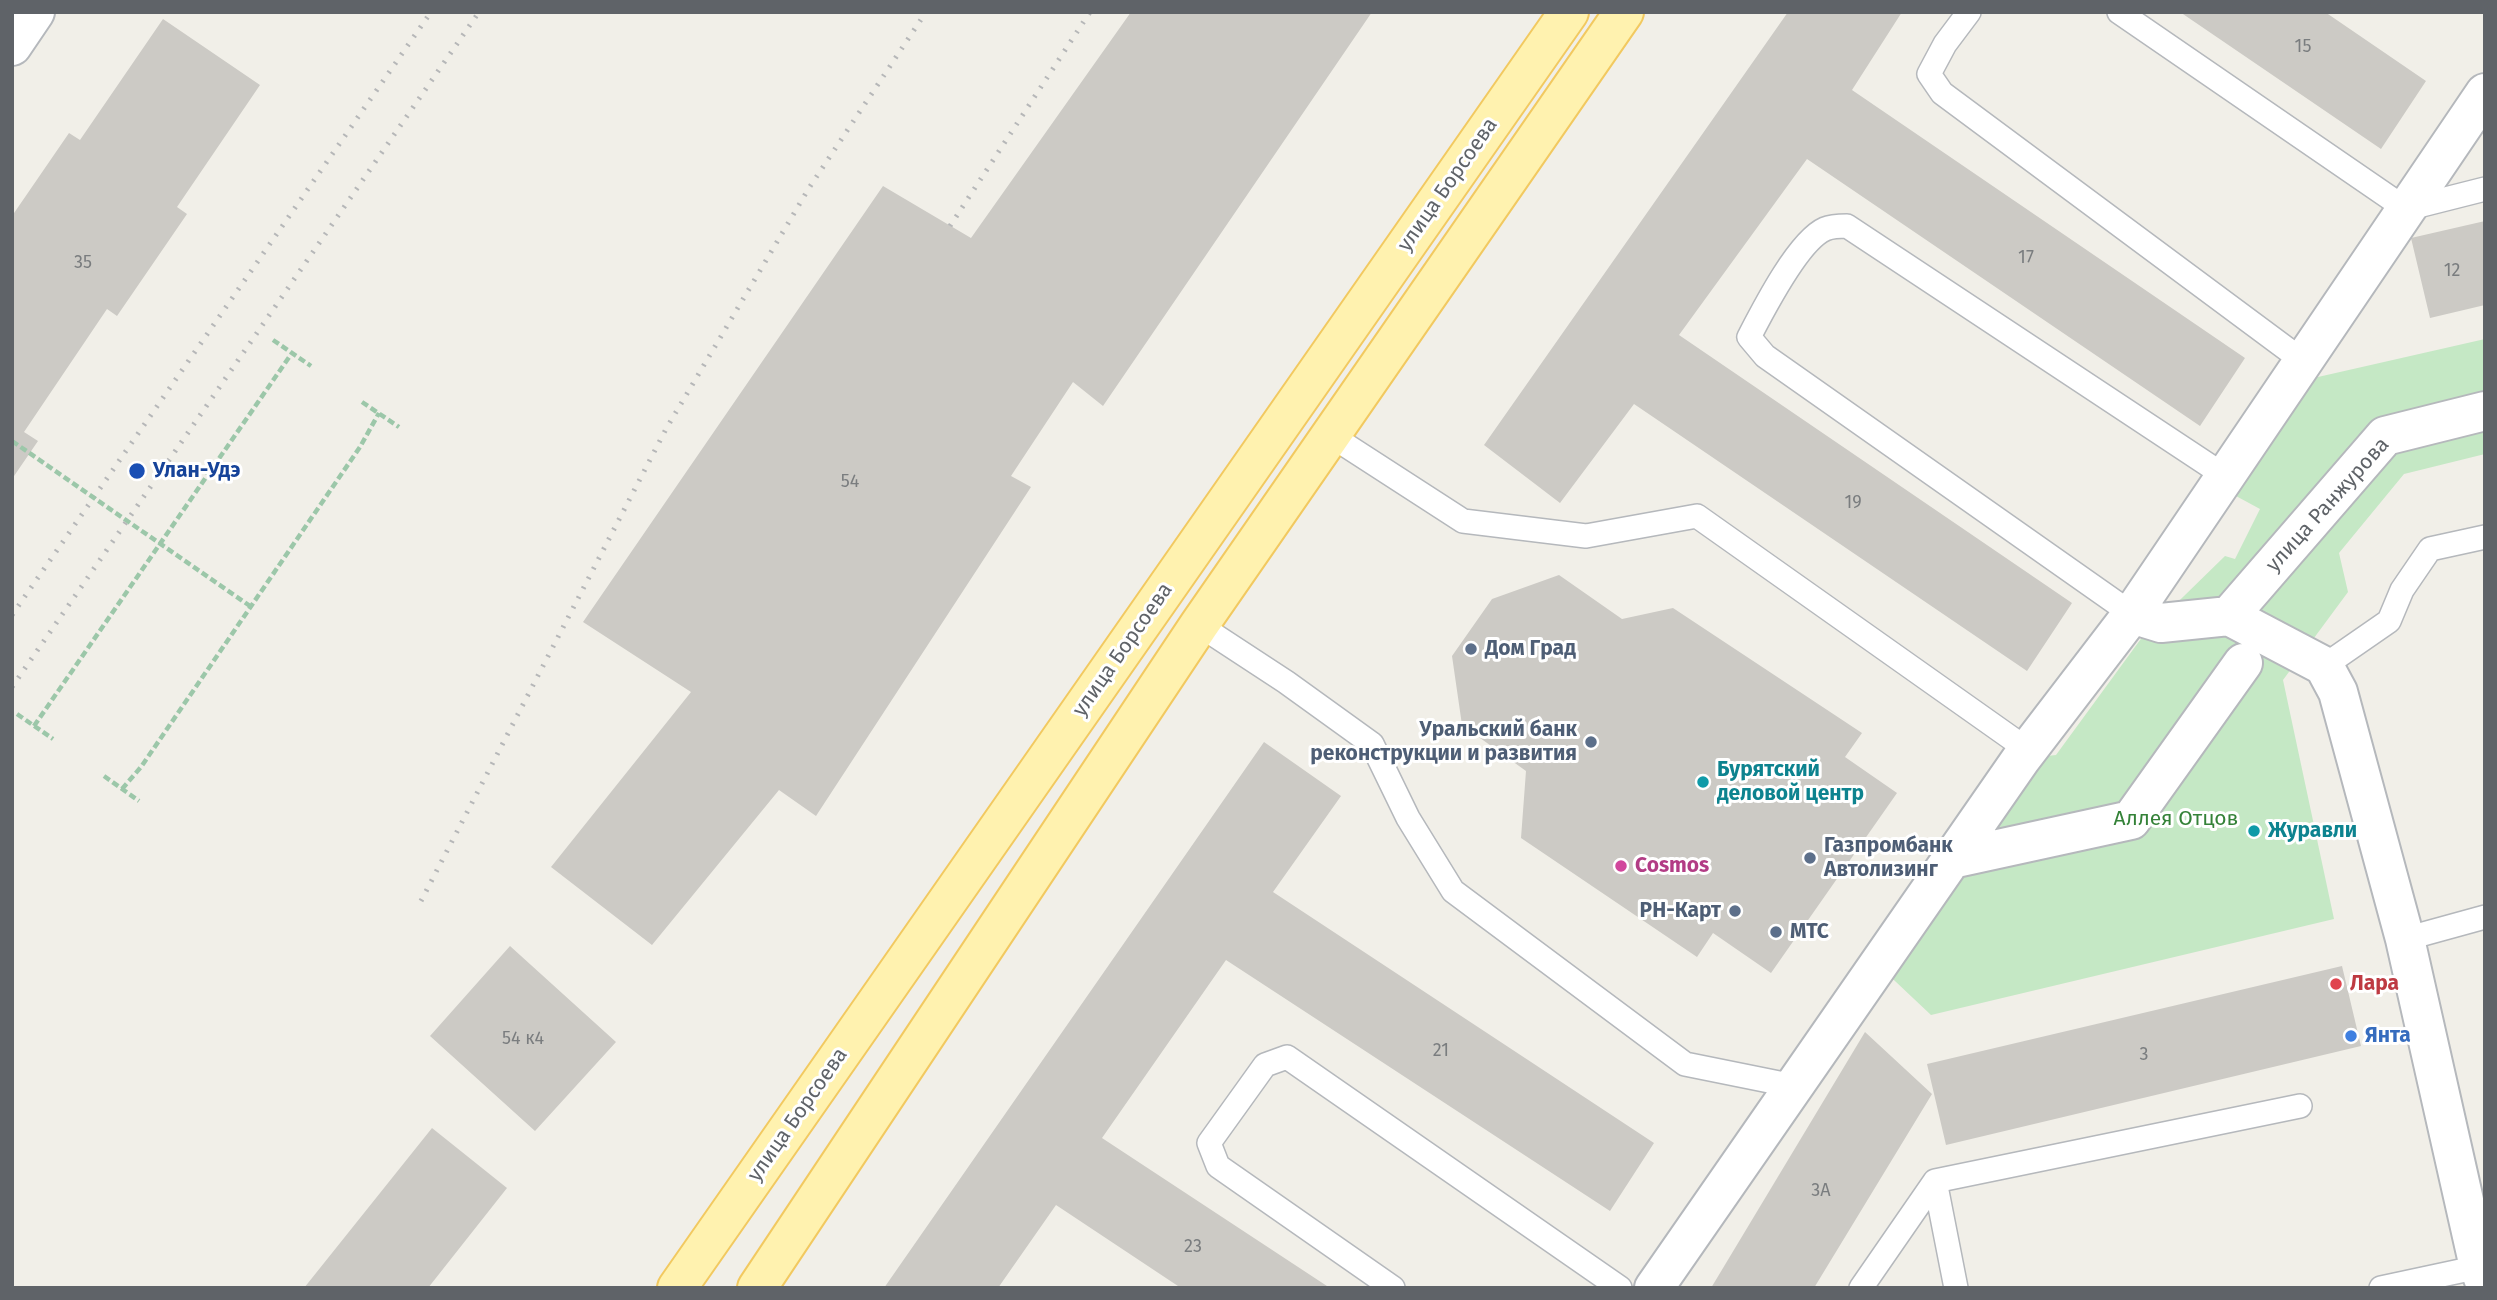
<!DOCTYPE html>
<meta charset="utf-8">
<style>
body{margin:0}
#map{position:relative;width:2497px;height:1300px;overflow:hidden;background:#f1efe8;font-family:"Fira Sans",sans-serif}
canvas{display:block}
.frame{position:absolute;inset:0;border:14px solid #5f6368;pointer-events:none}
</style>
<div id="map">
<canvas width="2497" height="1300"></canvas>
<div class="frame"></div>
</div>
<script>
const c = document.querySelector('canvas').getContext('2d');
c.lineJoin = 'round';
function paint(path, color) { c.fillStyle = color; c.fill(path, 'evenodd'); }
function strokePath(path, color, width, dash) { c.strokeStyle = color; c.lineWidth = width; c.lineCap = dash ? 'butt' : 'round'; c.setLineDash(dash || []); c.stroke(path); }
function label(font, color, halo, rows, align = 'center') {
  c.font = font + ' "Fira Sans",sans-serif'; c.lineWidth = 6; c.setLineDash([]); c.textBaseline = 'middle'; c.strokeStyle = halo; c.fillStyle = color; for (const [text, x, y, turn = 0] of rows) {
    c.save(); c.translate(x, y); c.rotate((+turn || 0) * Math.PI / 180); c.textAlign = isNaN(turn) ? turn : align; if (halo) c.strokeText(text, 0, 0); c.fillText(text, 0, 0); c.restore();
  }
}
const green = new Path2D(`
 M2485,339V454L2404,474L2339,553L2348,592L2283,680L2334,919L1931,1015L1878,965L2021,759L2056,755L2143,636L2225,556L2235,559L2260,509L2236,496L2296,382Z`);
const building = new Path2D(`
 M1131,12H1372L1103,406L1073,382L1011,476L1031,487L816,816L779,790L652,945L551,867L691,692L583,622L883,186L971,238Z
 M1788,12H1902L1852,90L2245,358L2200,426L1807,159L1679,335L2072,603L2027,671L1634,404L1560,503L1484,445Z
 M2180,12H2325L2426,81L2381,149Z
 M163,19L260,85L177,207L187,214L117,316L107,309L24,432L38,441L12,479V216L69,133L80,140Z
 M2485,221V305L2430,318L2411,238Z
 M1559,575L1622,619L1673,608L1862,733L1845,757L1897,793L1771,973L1713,933L1697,957L1521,838L1526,771L1462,725L1452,656L1492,599Z
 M1264,742L1341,796L1273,892L1654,1143L1610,1211L1226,960L1102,1138L1330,1288H1181L1056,1205L998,1288H884Z
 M510,946L616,1042L535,1131L430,1036Z
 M2342,966L2361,1046L1946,1145L1927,1064Z
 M1865,1032L1932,1094L1814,1288H1711Z
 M432,1128L507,1188L428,1288H304Z`);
const path = new Path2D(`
 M273,340L311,366
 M362,402L399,427
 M17,714L53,739
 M34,726L292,353
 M104,776L139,801
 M122,789L141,767L360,447L379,413`);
const lane = new Path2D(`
 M1969,12L1945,44L1929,74L1942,93L2303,361
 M2119,12L2406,209L2485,189
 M1330,435L1463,521L1586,536L1697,516L2028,750
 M2132,614L1765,356L1749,337C1763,310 1798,241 1825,229C1832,226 1841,226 1847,226L2225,476
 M1199,625L1286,682L1372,744L1408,818L1453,891L1685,1064L1794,1086
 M2324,666L2389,621L2402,590L2430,549L2485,537
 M2405,939L2485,917
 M1935,1181L1956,1288
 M1393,1288L1218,1166L1209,1143L1265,1065L1287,1057L1620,1288
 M1861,1288L1935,1181L2300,1106
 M2381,1288L2479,1267`);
const street = new Path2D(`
 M12,46L35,12
 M2485,93L2132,614L2161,623L2229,616L2324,666L2338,692L2405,939L2479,1267L2485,1283
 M2229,616L2385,436L2485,411
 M1952,859L2131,820L2243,663
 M1654,1288L2021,759L2132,614`);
const primary = new Path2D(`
 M677,1288L1569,12
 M757,1288L1199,625L1624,12`);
const rail = new Path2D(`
 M950,226L1090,12
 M12,615L431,12
 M12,687L479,12
 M421,901L666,429L809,188L926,12`);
const pathBridge = new Path2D(`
 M12,441L250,606`);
const markers = [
 [137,471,9,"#1a4fb4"],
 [1471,649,7,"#5c6f8a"],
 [1591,742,7,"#5c6f8a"],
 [1703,782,7,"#0f9aa8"],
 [2254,831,7,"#0f9aa8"],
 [1810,858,7,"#5c6f8a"],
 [1621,866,7,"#d1479c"],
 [1735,911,7,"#5c6f8a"],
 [1776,932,7,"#5c6f8a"],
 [2336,984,7,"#e0444e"],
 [2351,1036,7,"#3f7fe0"]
];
const numberNames = [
 ["15",2303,47],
 ["17",2026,258],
 ["35",83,263],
 ["12",2452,271],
 ["54",850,482],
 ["19",1853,503],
 ["54 к4",523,1039],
 ["21",1441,1051],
 ["3",2144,1055],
 ["3А",1821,1191],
 ["23",1193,1247]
];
const streetNames = [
 ["улица Борсоева",1448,185,-55],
 ["улица Ранжурова",2328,505,-48],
 ["улица Борсоева",1123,650,-55],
 ["улица Борсоева",798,1115,-55]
];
const transitNames = [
 ["Улан-Удэ",153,471]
];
const serviceNames = [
 ["Дом Град",1485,649],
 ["Уральский банк",1577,730,"right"],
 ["реконструкции и развития",1577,754,"right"],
 ["Газпромбанк",1824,846],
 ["Автолизинг",1824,870],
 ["РН-Карт",1721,911,"right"],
 ["МТС",1790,932]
];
const cultureNames = [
 ["Бурятский",1717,770],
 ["деловой центр",1717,794],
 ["Журавли",2268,831]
];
const parkNames = [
 ["Аллея Отцов",2176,819]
];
const hotelNames = [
 ["Cosmos",1635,866]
];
const healthNames = [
 ["Лара",2350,984]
];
const shopNames = [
 ["Янта",2365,1036]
];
paint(green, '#c5e8c5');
paint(building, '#cccac5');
strokePath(lane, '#b5b8bc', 26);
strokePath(street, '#b5b8bc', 42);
strokePath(primary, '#f2c960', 42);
strokePath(path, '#9cc7a9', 4.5, [7, 3.5]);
strokePath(lane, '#fff', 23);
strokePath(street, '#fff', 38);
strokePath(primary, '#fff2af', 38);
strokePath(rail, '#b6b7b8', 5, [2, 9]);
strokePath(pathBridge, '#9cc7a9', 4.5, [7, 3.5]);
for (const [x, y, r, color] of markers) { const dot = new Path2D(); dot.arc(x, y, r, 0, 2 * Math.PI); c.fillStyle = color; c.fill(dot); strokePath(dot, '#fff', 2.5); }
label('18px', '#7a7d7f', null, numberNames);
label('21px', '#5f6368', '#fff', streetNames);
label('bold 21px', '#164399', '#fff', transitNames, 'left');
label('bold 21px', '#4e5e75', '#fff', serviceNames, 'left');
label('bold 21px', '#0d838f', '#fff', cultureNames, 'left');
label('21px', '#348238', '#fff', parkNames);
label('bold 21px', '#b23c85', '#fff', hotelNames, 'left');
label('bold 21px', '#be3a42', '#fff', healthNames, 'left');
label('bold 21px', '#366cbe', '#fff', shopNames, 'left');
</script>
